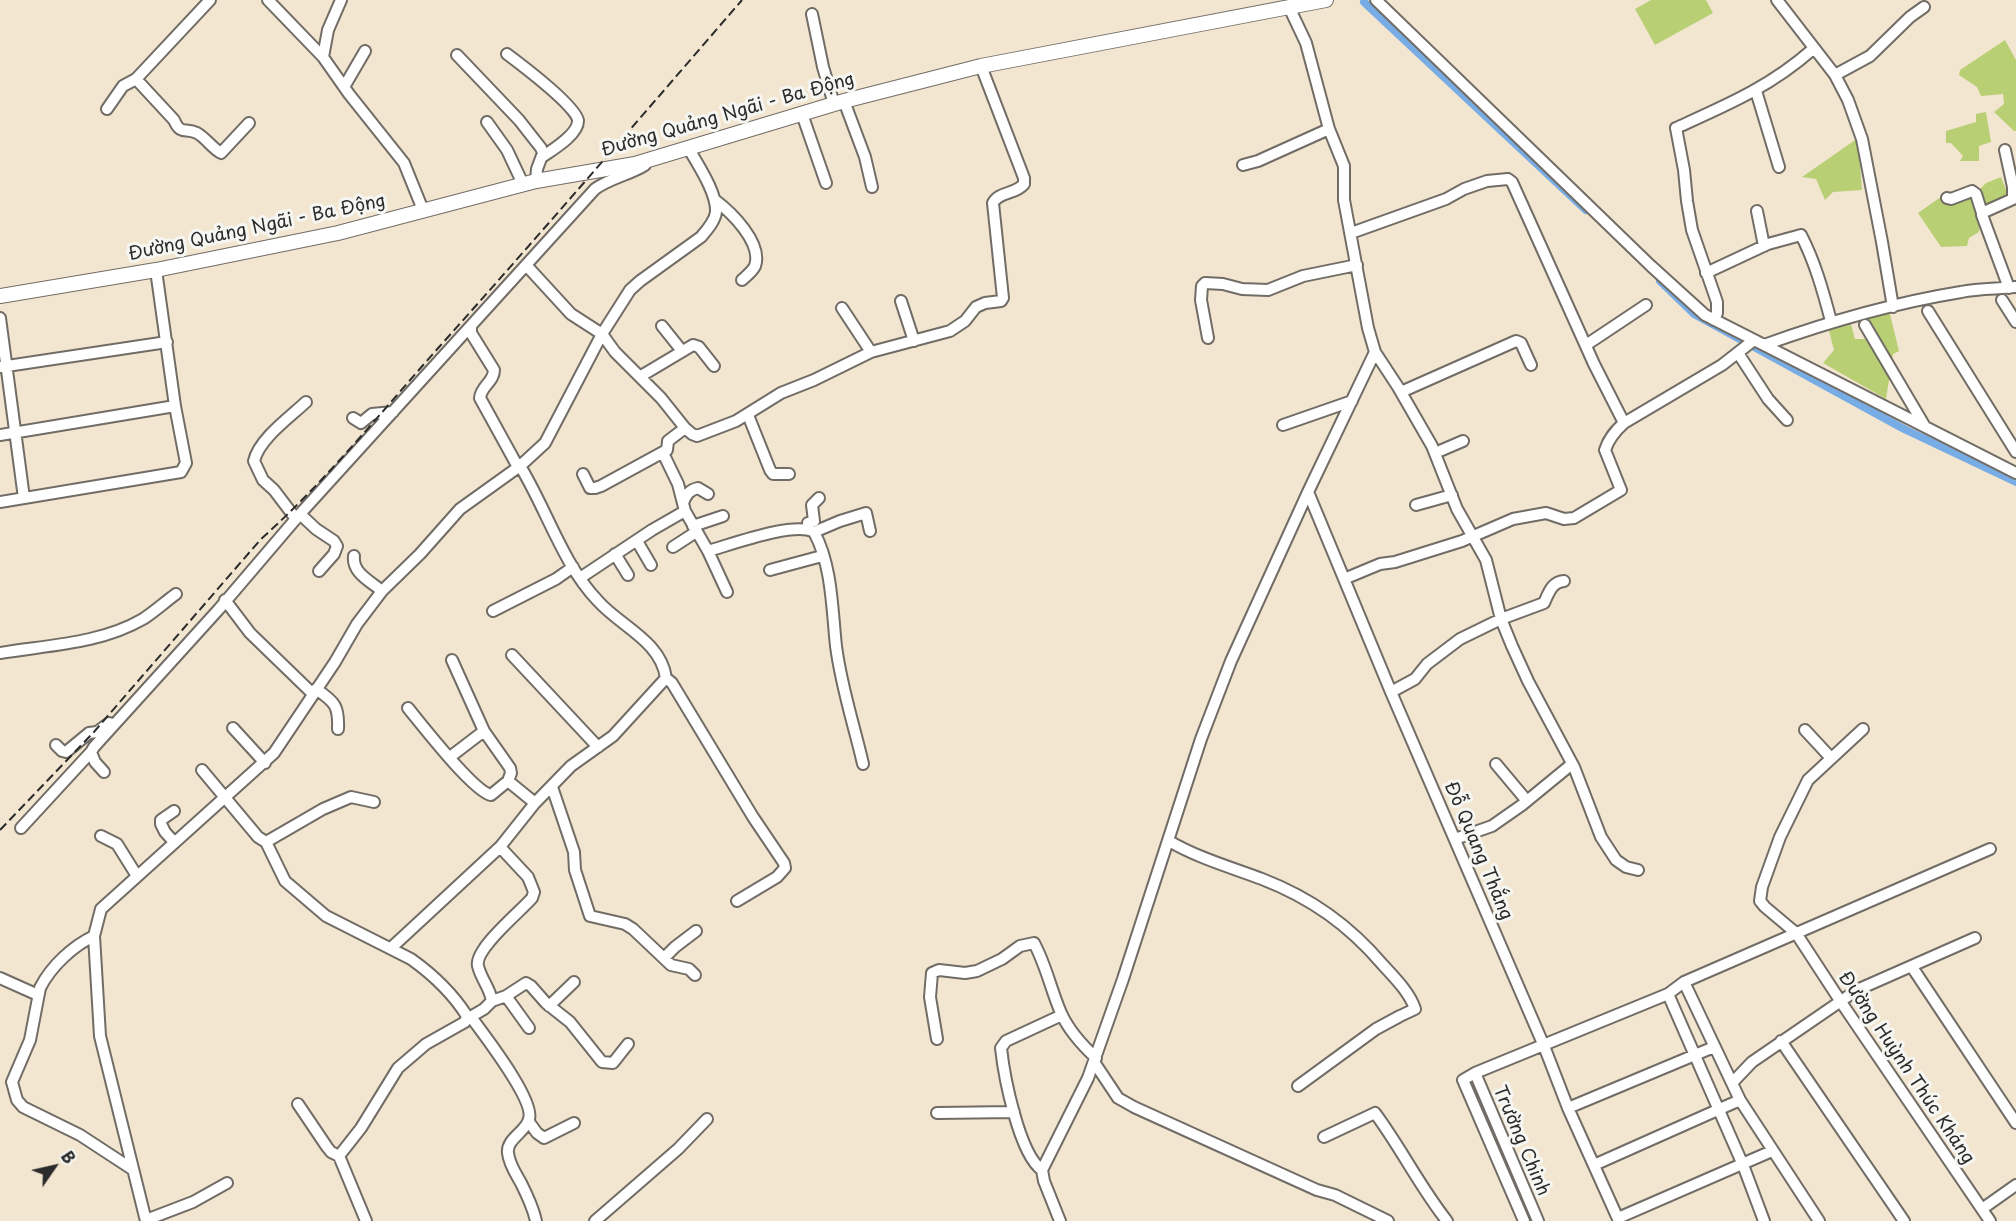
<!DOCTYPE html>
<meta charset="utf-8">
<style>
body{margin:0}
#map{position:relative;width:2016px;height:1221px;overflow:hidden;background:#f3e6d1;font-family:"Playpen Sans",sans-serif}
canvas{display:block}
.north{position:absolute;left:24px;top:1137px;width:60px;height:60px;-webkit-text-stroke:4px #f6f6f2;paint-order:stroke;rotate:56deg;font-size:16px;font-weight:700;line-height:24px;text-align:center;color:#2b2b2b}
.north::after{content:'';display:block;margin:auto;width:21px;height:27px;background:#2b2b2b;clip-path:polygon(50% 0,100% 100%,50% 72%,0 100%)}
</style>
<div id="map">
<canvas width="2016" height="1221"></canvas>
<div class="north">B</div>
</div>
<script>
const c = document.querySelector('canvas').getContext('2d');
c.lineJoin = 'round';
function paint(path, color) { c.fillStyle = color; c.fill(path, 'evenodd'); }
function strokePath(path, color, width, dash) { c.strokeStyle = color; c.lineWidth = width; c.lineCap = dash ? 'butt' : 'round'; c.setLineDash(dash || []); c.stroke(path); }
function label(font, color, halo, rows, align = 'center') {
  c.font = font + ' "Playpen Sans",sans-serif'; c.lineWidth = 6; c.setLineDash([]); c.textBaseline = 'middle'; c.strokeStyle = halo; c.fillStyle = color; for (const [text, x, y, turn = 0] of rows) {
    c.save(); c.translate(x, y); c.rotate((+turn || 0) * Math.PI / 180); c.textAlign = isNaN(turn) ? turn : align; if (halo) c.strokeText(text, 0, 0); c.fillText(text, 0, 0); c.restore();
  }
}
const green = new Path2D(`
 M1651,0H1706L1713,13L1655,45L1635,9Z
 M2005,40L2016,60V131H2014L1994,112L2004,104L2003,94L1981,96L1977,87L1959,75L1960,70Z
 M1986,112L1991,142L1979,146V161H1960L1963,156L1951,143H1946V131L1976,122V114Z
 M1858,138L1862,190L1833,192L1825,200L1816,179L1802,177Z
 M2001,177L2009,197L1981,210L1979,232L1969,238L1967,246L1941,247L1918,213L1945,194L1970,187L1978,191L1986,183Z
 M1889,310L1899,351L1893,354L1886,399L1823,363L1834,350L1828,327L1850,321L1855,339H1867L1860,317Z`);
const canal = new Path2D(`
 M1364,2L1586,210
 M1660,281L1694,314L1904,429L2016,482`);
const minor = new Path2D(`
 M268,0L323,57L349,94L404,163L423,210
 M1376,0L1651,266L1705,315L2016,473
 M1777,0L1835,75L1848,100L1862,139L1882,242L1893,307
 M1289,7L1306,43L1329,129L1344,166V200L1368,328L1375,352L1398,387L1432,446L1457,509L1486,560L1501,619L1512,646L1528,681L1574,767L1601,837L1616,860L1626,867L1638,870
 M812,14L823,67L834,104
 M507,54C519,63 579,108 578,121C578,135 552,150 542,157
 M457,55L519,120L541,148L543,153L537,169L536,181
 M323,57L328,30L341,0
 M1835,75L1870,56L1910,17L1924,7
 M136,79L174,120C181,136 185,127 197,133C206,138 212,148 221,153L249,123
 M344,87L365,51
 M1756,91L1779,167
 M844,101L865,157L872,187
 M107,109L123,86L136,79L210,0
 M802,114L826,183
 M487,122L507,150L523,184
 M2005,150L2013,187V199L1984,212L1982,215L2009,288
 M1243,165L1258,161L1329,129
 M1947,198L1951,199L1972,191L1976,194L1982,213
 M715,200C731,212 763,243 755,266C752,272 746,276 742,280
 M1757,211L1764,246
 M1351,233L1446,199L1464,189L1487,181L1508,179L1512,182L1594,364L1624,423
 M526,265L571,314L602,334L615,352L661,398L685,428L692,434L697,436L736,421L781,393L814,380L871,352L950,331L965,321L976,307L985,303L1001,301L1003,298L993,203C999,191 1015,195 1024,184V178L981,66
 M1706,273L1768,244L1801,235C1815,262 1823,291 1831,321
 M2002,300L2016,322
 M901,301L914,341
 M842,308L871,352
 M1928,311L2016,452
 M0,318L24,498
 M1714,320L1717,313V302L1692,230L1687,201L1684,170L1676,128C1727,105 1770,87 1813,49
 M1865,325L1924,425
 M471,326V333L494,370C494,382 481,386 480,398L518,467
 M662,326L682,351
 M1208,338L1201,300L1202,286L1205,283L1223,284L1242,289L1268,290L1303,276L1357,265
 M1586,345L1646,305
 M1764,345C1828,322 1893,303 1961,292C1979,288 1998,289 2016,287
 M1738,353L1768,399L1787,420
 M0,367L167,342
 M641,376L693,345L699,347L714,366
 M1401,392L1516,341L1521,343L1531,365
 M748,415L770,470L773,474H789
 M353,418L361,423L372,414L393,412
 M1283,425L1352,401
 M0,435L175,406
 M663,453L678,484L685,511L708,551C730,545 794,521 814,532C832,565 832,609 836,646C841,686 854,725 863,764
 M1435,453L1463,441
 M583,474L590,488H595L601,486L667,450L668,441L685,428
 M1308,492L1391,692L1544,1046L1568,1108L1619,1221
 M0,502L181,472L186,463L175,406L156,270
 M683,503C686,495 689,490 698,488L708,494
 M1416,505L1452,495
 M300,514L316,529L334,541L337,546L334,554L319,571
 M296,519L274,490L263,480L254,461C259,439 290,417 306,402
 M693,526L723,516
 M809,529L808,523L814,521L812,505L819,498
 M814,532L840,521L866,513L870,531
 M637,541L651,565
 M673,547L696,532
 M708,551L727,592
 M615,554L628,575
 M354,556C352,573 370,581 382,591
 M770,570L822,556
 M580,578L652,530L685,511
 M1344,579L1380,564L1395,562L1462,541L1513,519L1546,513L1564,519L1574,518L1621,490L1605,450C1609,438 1615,431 1624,423L1722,365L1754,340
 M225,600L250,633L313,694
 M493,611L556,579L573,567
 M0,653C48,645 100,644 143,619C154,612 165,602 176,594
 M512,655L598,747
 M452,660L484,731L510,768L511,773L508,781L535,803
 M666,678L672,683L753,817L784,863L785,868L777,877L737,901
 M316,689C335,702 339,706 338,729
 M1391,692L1415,679L1427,664L1460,639L1501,619L1544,603C1549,592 1552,582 1564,581
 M408,708C422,725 473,791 491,795L508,781
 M233,728L265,763
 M1863,729L1808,780L1780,837L1762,887L1760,901L1765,907L1796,933L1841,1002L1990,1221
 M1805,730L1831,758
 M56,745L62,751L66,752L89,733L97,732L109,723L113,724
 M450,757L484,731
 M1496,764L1527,801
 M202,770L258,837L266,842L285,881L326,916L411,959C432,974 453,994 467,1016L465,1022L426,1044L398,1068L361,1128L339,1156L366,1221
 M104,772L95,762L91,752L94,747L219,609L300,514L595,189C610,178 629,175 645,165
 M552,787L574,852L575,870L590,916L625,924L633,929L671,965L689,969L695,975
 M21,828L91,752
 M101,836L117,844L137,876
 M1455,839L1492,826L1522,805L1572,764
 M1169,841C1198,858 1230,867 1262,879C1311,898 1349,925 1383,965C1395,978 1410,993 1415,1009L1400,1016L1376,1029L1298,1086
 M174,842L165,832L161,824V820L174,811
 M266,842L323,809L351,797L374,802
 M94,936C73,946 51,966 40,988L30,1040L12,1082L17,1100L23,1107L80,1135L132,1169
 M391,948L500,847L535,803L571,766L613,736L666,678C661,641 620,626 598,601C562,563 547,510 520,466
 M664,958L675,947L696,931
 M1912,967L2016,1123
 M0,978L38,995
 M1684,982L1740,1100L1819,1221
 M1668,994L1743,1165L1764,1221
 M506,996L529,1028
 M492,1001L506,996L526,983L531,986L546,1003L570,1022L602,1062L613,1063L628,1044
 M549,1006L574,982
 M471,1017C484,1035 535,1100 529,1119C526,1132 506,1139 508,1153C509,1164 516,1174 521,1183C527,1195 533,1207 536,1221
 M467,1019L484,1009L492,1001C490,988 481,979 478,966C474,949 520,912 532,898L534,892L528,877L500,847
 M937,1039L930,997L932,973L939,970L965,973L977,971L1002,959L1020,946L1034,943C1046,965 1051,990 1061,1013C1069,1031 1082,1045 1096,1058
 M1781,1041L1904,1221
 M1094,1062L1118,1098L1134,1107L1317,1190L1335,1195L1388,1221
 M1475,1073L1538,1221
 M1732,1083L1752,1062L1857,990L1975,938
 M298,1104L327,1147L331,1152L339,1156
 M1568,1108L1714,1047
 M937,1113L1014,1112
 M529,1122L537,1133L544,1138L574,1123
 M1324,1137L1375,1113C1401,1148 1420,1187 1447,1221
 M1594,1165L1740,1100
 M1042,1170C1019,1154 1004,1076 1001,1048L1006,1041L1062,1015
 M1982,1209L2016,1185
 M1618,1218L1772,1151
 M146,1220L193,1202L227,1183
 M146,1221L100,1036L94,936L101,909L274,753L335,662L357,624L382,591L420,554L460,509L520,466L545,443L602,334L630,290L640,281L701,237C707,230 715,221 716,212C717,193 698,165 689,149
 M595,1221L678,1149L707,1119
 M1060,1221L1044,1181L1042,1170L1088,1078L1123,979L1201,739L1231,661L1308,492L1375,352
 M1524,1221L1463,1080L1475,1073L1668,994L1684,982L1990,849`);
const major = new Path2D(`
 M0,296L156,270L338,233L536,181L635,164L844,101L981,66L1326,0`);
const rail = new Path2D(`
 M0,830L93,733L261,539C326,481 382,411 440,346C542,232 642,116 742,0`);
const streetNames = [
 ["Đường Quảng Ngãi - Ba Động",728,115,-16],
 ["Đường Quảng Ngãi - Ba Động",257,228,-12],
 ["Đỗ Quang Thắng",1478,851,67],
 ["Đường Huỳnh Thúc Kháng",1906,1068,56],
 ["Trường Chinh",1521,1141,67]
];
paint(green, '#b8cf74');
strokePath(canal, '#78ace5', 8);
strokePath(minor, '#716c65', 14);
strokePath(major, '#716c65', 16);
strokePath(minor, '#fff', 10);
strokePath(major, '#fff', 14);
strokePath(rail, '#2b2b2b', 2, [9, 4.5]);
label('18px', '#2b2b2b', '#f6f6f2', streetNames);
</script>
